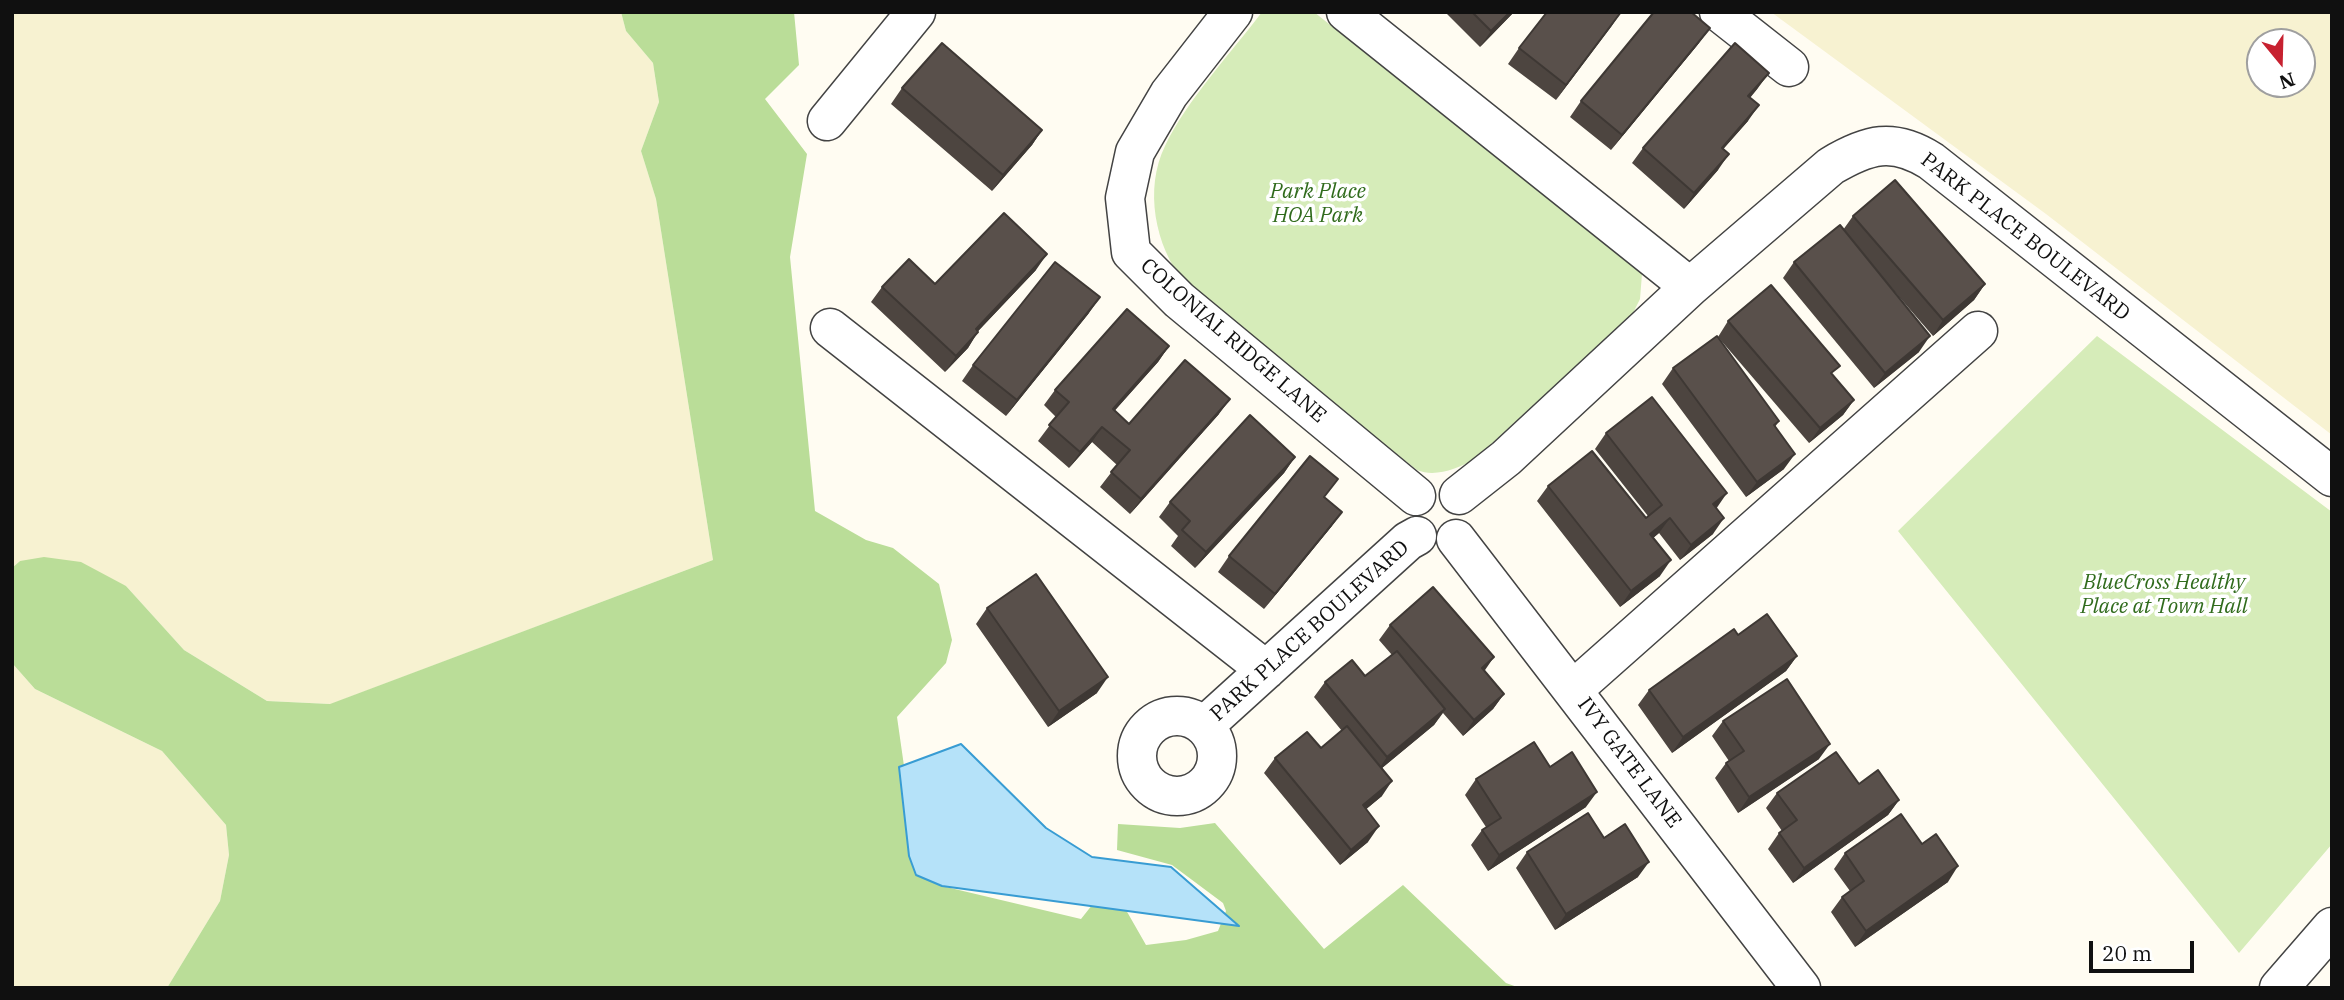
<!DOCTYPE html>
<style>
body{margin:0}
#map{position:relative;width:2344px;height:1000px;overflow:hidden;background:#fffcf2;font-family:"IBM Plex Serif",serif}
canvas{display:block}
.frame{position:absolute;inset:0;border:14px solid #101010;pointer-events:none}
.north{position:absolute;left:2246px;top:28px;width:70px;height:70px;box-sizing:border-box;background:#fff;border:2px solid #9f9f9f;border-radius:50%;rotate:161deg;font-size:19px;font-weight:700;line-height:28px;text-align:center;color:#101010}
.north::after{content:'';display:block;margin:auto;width:24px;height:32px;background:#c72130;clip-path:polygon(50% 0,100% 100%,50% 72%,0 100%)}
.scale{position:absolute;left:2089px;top:941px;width:105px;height:32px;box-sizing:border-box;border:4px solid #101010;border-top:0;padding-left:9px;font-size:21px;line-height:24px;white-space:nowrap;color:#101010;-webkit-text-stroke:5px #fff;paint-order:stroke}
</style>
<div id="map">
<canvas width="2344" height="1000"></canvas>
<div class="frame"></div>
<div class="north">N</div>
<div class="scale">20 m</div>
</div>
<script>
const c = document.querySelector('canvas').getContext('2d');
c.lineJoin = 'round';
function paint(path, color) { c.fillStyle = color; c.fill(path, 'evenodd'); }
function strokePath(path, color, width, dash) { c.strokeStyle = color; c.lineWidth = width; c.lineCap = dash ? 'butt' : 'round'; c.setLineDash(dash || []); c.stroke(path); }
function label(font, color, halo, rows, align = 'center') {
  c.font = font + ' "IBM Plex Serif",serif'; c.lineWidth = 7; c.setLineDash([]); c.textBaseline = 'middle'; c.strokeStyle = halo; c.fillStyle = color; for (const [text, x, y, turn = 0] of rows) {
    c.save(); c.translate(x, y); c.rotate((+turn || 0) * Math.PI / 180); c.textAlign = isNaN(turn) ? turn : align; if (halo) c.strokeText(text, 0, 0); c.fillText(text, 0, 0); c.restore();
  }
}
const farmland = new Path2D(`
 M12,12H621L626,31L653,63L659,102L641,151L656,199L713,560L331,704L267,701L184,650L126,586L20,561L12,568Z
 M1771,12H2332V435L2046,214ZM2260,42H2302V84H2260Z
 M12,663L35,689L162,751L226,825L229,855L220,901L167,988H12Z`);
const green = new Path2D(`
 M1262,12H1314L1642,274L1640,299L1633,313L1474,460C1457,468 1436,478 1417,470L1207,305C1200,297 1191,291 1184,282C1155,246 1144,189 1165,146C1187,100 1231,53 1262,12Z
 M2097,336L2332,512V844L2239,953L1898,531Z`);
const forest = new Path2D(`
 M621,12H794L799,65L765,99L807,154L790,257L815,511L866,540L893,548L939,584L952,640L946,663L897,717L918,864L942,886L1081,919L1100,895L1118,896L1146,945L1186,940L1218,931L1226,911L1223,903L1172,865L1117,850L1118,824L1180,828L1215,823L1324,949L1403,885L1506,983L1520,988H167L220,901L229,855L226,825L162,751L35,689L12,663V568L20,561L44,557L81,562L126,586L184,650L267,701L330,704L713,560L656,199L641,151L659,102L653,63L626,31Z`);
const water = new Path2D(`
 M961,744L1046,828L1092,857L1171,867L1239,926L942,886L916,875L909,856L899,767Z`);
const minor = new Path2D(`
 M1233,12L1169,94L1135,152L1125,198L1131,252L1179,300L1416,496
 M1346,12L1690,287
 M1719,12L1789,67
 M827,121L916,12
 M830,328L1266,670
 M1459,495L1506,458L1690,287L1831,166C1868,144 1893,137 1931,161L2332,477
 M1456,539L1801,988
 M1574,689L1978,331
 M1137 756a40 40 0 1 1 80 0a40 40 0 1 1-80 0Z
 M1204,726L1408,541L1417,536
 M2279,988L2332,927`);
const wall = new Path2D(`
 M1445,12H1514L1480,47Z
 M1621,12L1556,100L1508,64L1519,48Z
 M1699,43L1611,150L1570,117L1581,101Z
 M902,88L1042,130L1032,145L992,191L891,104Z
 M1758,88L1750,98L1748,121L1723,149L1718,170L1684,209L1632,163L1643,148Z
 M1853,216L1985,284L1974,300L1933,336L1888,284L1919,352L1874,388L1783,278L1794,262L1843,230Z
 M1036,270L978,331L968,348L945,372L871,302L882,287L935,284Z
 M1089,313L1006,416L962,381L973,365Z
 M1728,321L1833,376L1854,400L1843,415L1809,443L1718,337Z
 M1169,346L1158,362L1114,411L1129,424L1219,414L1130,514L1100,487L1117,465L1092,442L1069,468L1038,441L1056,417L1044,405L1055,390Z
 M1673,368L1779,421L1775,427L1784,469L1746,497L1662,384Z
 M1606,433L1717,509L1713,534L1680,560L1659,533L1653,538L1660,576L1620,607L1537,501L1548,486L1646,518L1648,516L1595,449Z
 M1295,457L1284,473L1195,568L1171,546L1178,536L1159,517L1170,502Z
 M1325,498L1342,512L1331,527L1264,609L1218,572L1229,556Z
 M987,608L1097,693L1048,727L976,624Z
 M1390,625L1485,671L1504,694L1493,709L1463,736L1443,713L1434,725L1382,768V796L1366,809L1368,842L1340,865L1264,773L1275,758L1321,748L1342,731L1314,697L1325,682L1365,676L1392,655L1379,640Z
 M1738,635L1797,656L1786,671L1672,753L1638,705L1649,690Z
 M1723,721L1819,759L1738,813L1715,778L1726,763L1729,761L1712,736Z
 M1550,767L1586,807L1488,871L1471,845L1482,830L1486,827L1465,795L1476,779Z
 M1859,784L1899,800L1888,815L1793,883L1768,849L1779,833L1782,831L1766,808L1777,793Z
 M1604,838L1638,877L1555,930L1516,868L1527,852Z
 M1845,853L1948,882L1855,947L1831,912L1842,897L1850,891L1834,869Z`);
const shadedWall = new Path2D(`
 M1510,12H1514L1480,47L1491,31Z
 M1621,12L1611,27L1556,100L1566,85Z
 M1710,28L1699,43L1611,150L1622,135Z
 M1769,73L1758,88L1737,112L1748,96Z
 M1759,105L1748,121L1711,163L1722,148Z
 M1042,130L1032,145L992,191L1003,175Z
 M1729,154L1718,170L1684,209L1694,193Z
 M1047,254L1036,270L965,345L976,329Z
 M1985,284L1974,300L1933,336L1943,320Z
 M1100,297L1089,313L1006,416L1017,400Z
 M978,332L968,348L945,372L956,356Z
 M1930,336L1919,352L1874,388L1885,373Z
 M1169,346L1158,362L1102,425L1113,409Z
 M1230,399L1219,414L1130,514L1141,499Z
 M1854,400L1843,415L1809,443L1820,428Z
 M1102,427L1092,442L1069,468L1080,452Z
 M1795,454L1784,469L1746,497L1757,482Z
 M1295,457L1284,473L1195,568L1206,552Z
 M1727,493L1716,509L1713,504Z
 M1342,512L1331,527L1264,609L1275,594Z
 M1670,518L1659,533L1639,550L1650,534Z
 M1724,518L1713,534L1680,560L1691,545Z
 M1671,560L1660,576L1620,607L1631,591Z
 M1797,656L1786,671L1672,753L1683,737Z
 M1494,657L1483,673L1482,668Z
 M1108,677L1097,693L1048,727L1059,711Z
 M1504,694L1493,709L1463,736L1474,720Z
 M1445,709L1434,725L1376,773L1387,757Z
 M1830,744L1819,759L1738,813L1749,797Z
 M1392,781L1382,796L1352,821L1363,805Z
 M1597,792L1586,807L1488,871L1499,855Z
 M1899,800L1888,815L1793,883L1804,868Z
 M1379,826L1368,842L1340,865L1351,850Z
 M1649,862L1638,877L1555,930L1566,914Z
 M1958,866L1948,882L1855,947L1866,931Z`);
const building = new Path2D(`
 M1472,12H1510L1491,31Z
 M1547,12H1621L1566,85L1519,48Z
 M1654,12H1691L1710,28L1622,135L1581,101Z
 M942,43L1042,130L1003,175L902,88Z
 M1735,43L1769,73L1748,96L1759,105L1722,148L1729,154L1694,193L1643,148Z
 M1895,180L1985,284L1943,320L1853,216Z
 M1004,213L1047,254L976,329L978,332L956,356L882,287L909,259L935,284Z
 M1840,225L1930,336L1885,373L1794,262Z
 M1055,262L1100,297L1017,400L973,365Z
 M1771,285L1840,366L1831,373L1854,400L1820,428L1728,321Z
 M1127,309L1169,346L1113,409L1129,424L1185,360L1230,399L1141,499L1111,472L1130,450L1102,427L1080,452L1049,425L1069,402L1055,390Z
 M1717,336L1779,421L1774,425L1795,454L1757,482L1673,368Z
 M1652,397L1727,493L1713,504L1724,518L1691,545L1670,518L1650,534L1671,560L1631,591L1548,486L1592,451L1646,518L1662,505L1606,433Z
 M1250,415L1295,457L1206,552L1182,530L1190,521L1170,502Z
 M1310,456L1338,479L1324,497L1342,512L1275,594L1229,556Z
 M1036,574L1108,677L1059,711L987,608Z
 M1433,587L1494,657L1482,668L1504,694L1474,720L1390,625Z
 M1767,614L1797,656L1683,737L1649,690L1734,629L1738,635Z
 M1397,651L1445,709L1387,757L1325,682L1352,660L1365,676Z
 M1787,679L1830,744L1749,797L1726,763L1744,751L1723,721Z
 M1347,726L1392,781L1363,805L1379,826L1351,850L1275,758L1307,732L1321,748Z
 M1534,742L1550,767L1572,752L1597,792L1499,855L1482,830L1501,818L1476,779Z
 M1836,752L1859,784L1878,770L1899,800L1804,868L1779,833L1797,820L1777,793Z
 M1588,813L1604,838L1625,824L1649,862L1566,914L1527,852Z
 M1901,814L1922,844L1936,834L1958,866L1866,931L1842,897L1864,881L1845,853Z`);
const parkNames = [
 ["Park Place",1318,192],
 ["HOA Park",1318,216],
 ["BlueCross Healthy",2164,583],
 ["Place at Town Hall",2164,607]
];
const streetNames = [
 ["PARK PLACE BOULEVARD",2025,237,38],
 ["COLONIAL RIDGE LANE",1233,341,41],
 ["PARK PLACE BOULEVARD",1310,631,-42],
 ["IVY GATE LANE",1629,763,53]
];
paint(farmland, '#f7f2d1');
paint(green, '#d6ecb9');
paint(forest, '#badd98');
paint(water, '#b5e2f9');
strokePath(water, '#389cd3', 2);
strokePath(minor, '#434343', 41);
strokePath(minor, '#fff', 38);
paint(wall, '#4d4540');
paint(shadedWall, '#3e3834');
paint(building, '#59504b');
strokePath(building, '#3e3834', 2);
label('italic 21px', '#306b1c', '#fff', parkNames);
label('21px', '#101010', '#fff', streetNames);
</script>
